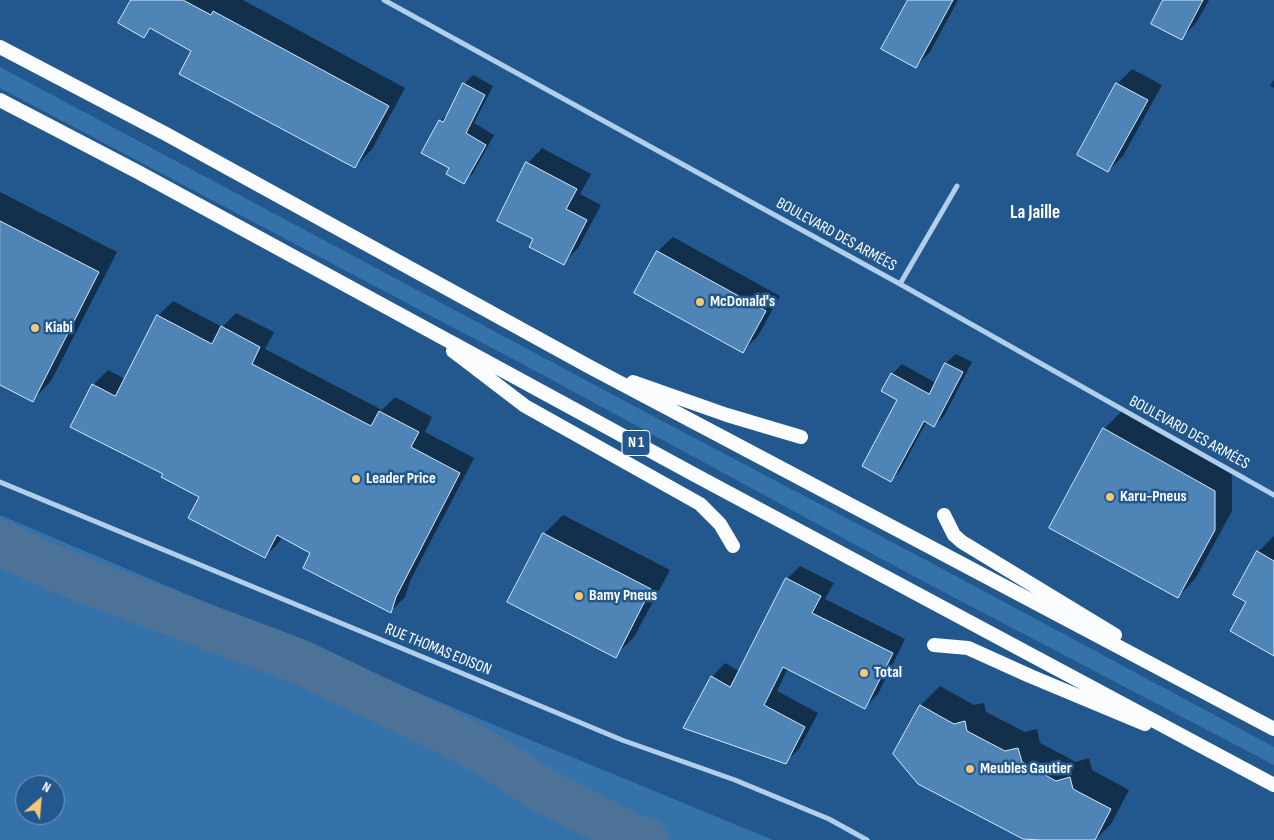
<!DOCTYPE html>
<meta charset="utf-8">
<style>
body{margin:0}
#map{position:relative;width:1274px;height:840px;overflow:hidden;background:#22588d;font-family:"Sofia Sans Condensed",sans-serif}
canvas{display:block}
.north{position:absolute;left:15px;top:775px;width:50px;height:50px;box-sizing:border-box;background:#22588d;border:1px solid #7a9bbb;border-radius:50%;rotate:27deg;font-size:14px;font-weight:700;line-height:20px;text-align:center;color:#fff}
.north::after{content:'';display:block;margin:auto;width:18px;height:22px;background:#f7c873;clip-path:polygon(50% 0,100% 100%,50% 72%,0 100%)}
</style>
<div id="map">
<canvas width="1274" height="840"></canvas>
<div class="north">N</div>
</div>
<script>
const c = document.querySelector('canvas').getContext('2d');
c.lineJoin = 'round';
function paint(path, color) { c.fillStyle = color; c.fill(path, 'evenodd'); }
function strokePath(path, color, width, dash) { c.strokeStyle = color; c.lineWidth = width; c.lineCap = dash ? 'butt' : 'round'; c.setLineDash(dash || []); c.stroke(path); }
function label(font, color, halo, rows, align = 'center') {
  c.font = font + ' "Sofia Sans Condensed",sans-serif'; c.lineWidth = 5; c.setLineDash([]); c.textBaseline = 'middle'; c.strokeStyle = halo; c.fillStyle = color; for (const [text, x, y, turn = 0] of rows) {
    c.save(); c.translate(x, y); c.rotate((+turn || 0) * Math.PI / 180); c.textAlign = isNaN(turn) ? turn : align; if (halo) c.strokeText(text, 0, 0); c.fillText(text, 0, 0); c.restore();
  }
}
const green = new Path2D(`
 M0,67L649,414L924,559L1274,747V765L917,578L543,375L0,88Z
 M0,515L499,727L773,840H0ZM25,785H55V815H25Z`);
const shadow = new Path2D(`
 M132,0H243L405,88L372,149L355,167L193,51L152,28L144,36Z
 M910,0H958L930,52L915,67Z
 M1165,0H1209L1196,23L1182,38Z
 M1132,69L1162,85L1123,156L1108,171L1078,154L1117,84Z
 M473,75L493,86L474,123L494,135L473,173L464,182L450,167L440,121L450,112L464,84Z
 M1274,80V88L1270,86Z
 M542,148L591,174L580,194L601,205L578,248L563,263L534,239L528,163Z
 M0,192L117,252L51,381L32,401L0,383Z
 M673,237L780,296L758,336L743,351L636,292L658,251Z
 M173,301L222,327L236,313L274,332L265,349L382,410L395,397L432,417L425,432L474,458L410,581L405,597L391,611L312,552L282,537L279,542L265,557L200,497L164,473L93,385L108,370L125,379L158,316Z
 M956,354L972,362L944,416L934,425L927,421L900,471L891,480L899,399L892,374L902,364L936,383L946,363Z
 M1122,411L1232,473V511L1195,579L1178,597L1104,429Z
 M563,515L670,570L634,637L615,656L509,601L544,534Z
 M1274,536V654L1248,602L1258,552Z
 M800,566L834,583L825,599L905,639L878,694L865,707L788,668L777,691L818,713L799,749L785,762L712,677L725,663L739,671L787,579Z
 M940,686L974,705L984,703L986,712L1025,732L1037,729L1040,743L1076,762L1089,758L1092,770L1129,790L1111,824L1095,840H1054L894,754L921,705Z`);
const river = new Path2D(`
 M0,542L36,560L83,580L298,661L453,735L497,760L546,792L632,836L646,840`);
const building = new Path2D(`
 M131,0H183L211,15L213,11L389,106L355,168L179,74L191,51L150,28L144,38L118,23Z
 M908,0H953L916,68L881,49Z
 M1163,0H1203L1182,40L1151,24Z
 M463,83L485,95L466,133L486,145L464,184L446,174L449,168L421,153L439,120L443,122Z
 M1116,83L1148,100L1108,172L1077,155Z
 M526,162L577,189L566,209L587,220L564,265L529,247L533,239L497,221Z
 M0,221L99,272L33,402L0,385Z
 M657,251L766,311L743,353L634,293Z
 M157,315L212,344L221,326L260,347L252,364L371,426L379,411L419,432L411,447L460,473L396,597L391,613L303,568L310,553L277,535L265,558L188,518L199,497L161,477L163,474L70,427L92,384L115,396Z
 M945,363L963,372L934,427L924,421L891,482L862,466L897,400L881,391L891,373L929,394Z
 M1103,428L1215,491V530L1178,598L1049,528Z
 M543,533L651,589L616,658L507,602Z
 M1257,551L1274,561V656L1230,631L1246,602L1233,595Z
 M786,578L821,596L812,613L893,653L865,709L783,667L764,705L805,727L786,764L683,728L711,676L730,687Z
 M920,705L954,724L965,721L967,731L1005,751L1018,748L1022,762L1056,781L1070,777L1073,789L1111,809L1095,840H1040L1023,839L918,784L893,754Z`);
const minor = new Path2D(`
 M384,0L900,284L1274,495
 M900,284L957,186
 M0,482L459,672L622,740L735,780L829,819L867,840`);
const trunk = new Path2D(`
 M0,47L166,134L590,367L1274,729
 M0,100L138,172L695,475L1274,785
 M453,351L525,406L700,504L720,524L733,546
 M633,382L727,415L801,437
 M944,515L954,535L962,542L1115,635
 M934,645L968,648L1030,676L1145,724`);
const markers = [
 [700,302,5,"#f7c873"],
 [35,328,5,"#f7c873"],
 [356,479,5,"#f7c873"],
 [1110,497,5,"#f7c873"],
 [579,596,5,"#f7c873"],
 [864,673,5,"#f7c873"],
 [970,769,5,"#f7c873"]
];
const shields = [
 [636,443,28]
];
const shieldNames = [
 ["N 1",636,443]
];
const streetNames = [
 ["BOULEVARD DES ARMÉES",836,235,29],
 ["BOULEVARD DES ARMÉES",1189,433,29],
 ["RUE THOMAS EDISON",438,650,22]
];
const poiNames = [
 ["McDonald's",710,302],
 ["Kiabi",45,328],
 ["Leader Price",366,479],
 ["Karu-Pneus",1120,497],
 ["Bamy Pneus",589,596],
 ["Total",874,673],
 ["Meubles Gautier",980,769]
];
const quarterNames = [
 ["La Jaille",1035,213]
];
paint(green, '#3672aa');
paint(shadow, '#0007');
strokePath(river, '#4d7298', 45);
paint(building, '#4f84b6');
strokePath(building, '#d6e8f8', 1);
strokePath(minor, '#b1cfeb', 5);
strokePath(trunk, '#fafcfe', 14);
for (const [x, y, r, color] of markers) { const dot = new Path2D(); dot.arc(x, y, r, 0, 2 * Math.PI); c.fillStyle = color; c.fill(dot); strokePath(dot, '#22588d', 2); }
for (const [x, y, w] of shields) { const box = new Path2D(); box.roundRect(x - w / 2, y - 12.5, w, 25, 4); c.fillStyle = '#22588d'; c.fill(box); strokePath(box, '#fff', 1); }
label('bold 15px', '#fff', null, shieldNames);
label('16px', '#fff', '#22588d', streetNames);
label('bold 16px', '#fff', '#22588d', poiNames, 'left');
label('bold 19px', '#fff', '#22588d', quarterNames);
</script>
